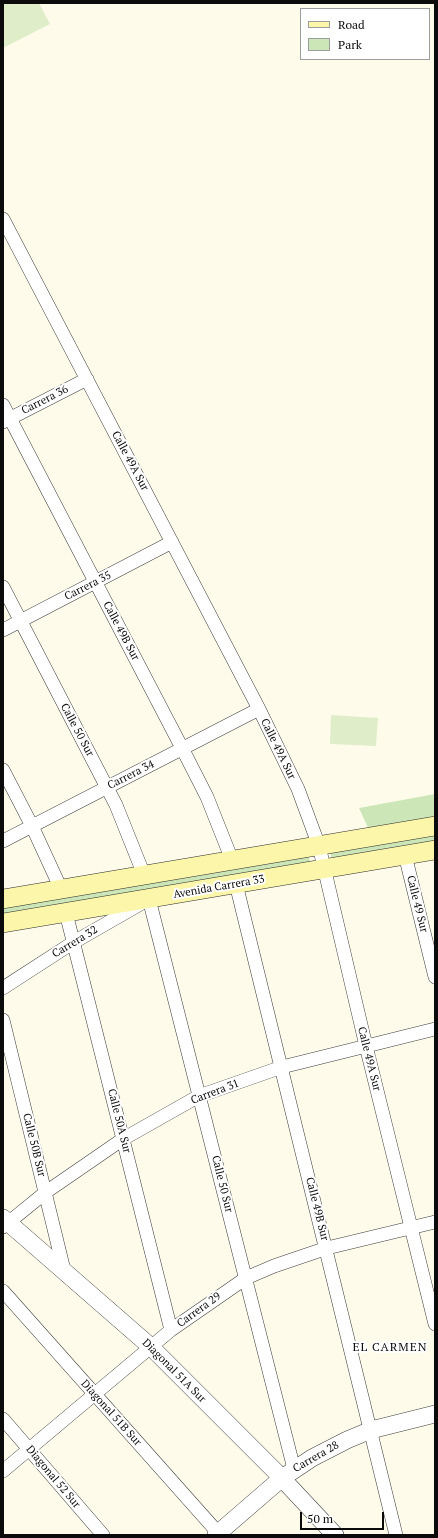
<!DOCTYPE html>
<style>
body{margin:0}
#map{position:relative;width:438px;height:1538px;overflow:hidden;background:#fefbeb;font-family:"PT Serif",serif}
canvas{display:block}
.frame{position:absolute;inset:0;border:4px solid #0b0b0b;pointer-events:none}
.legend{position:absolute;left:300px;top:8px;width:130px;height:52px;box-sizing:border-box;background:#fff;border:1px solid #9d9d9d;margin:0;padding:5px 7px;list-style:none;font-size:12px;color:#0b0b0b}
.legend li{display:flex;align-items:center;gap:8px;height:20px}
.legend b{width:20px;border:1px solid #9d9d9d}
.scale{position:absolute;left:300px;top:1512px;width:84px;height:18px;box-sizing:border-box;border:2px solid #0b0b0b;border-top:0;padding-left:5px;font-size:12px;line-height:14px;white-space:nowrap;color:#0b0b0b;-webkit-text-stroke:3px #fff;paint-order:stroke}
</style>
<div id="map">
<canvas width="438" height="1538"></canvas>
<div class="frame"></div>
<ul class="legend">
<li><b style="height:5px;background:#fbf6a9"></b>Road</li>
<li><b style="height:11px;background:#cde6b7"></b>Park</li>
</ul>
<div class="scale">50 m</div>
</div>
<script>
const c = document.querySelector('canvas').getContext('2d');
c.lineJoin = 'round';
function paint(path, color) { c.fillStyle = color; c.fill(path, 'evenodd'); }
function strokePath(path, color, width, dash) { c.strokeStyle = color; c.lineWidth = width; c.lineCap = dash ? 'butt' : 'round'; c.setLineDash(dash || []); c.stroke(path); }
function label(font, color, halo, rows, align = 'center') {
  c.font = font + ' "PT Serif",serif'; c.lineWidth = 4; c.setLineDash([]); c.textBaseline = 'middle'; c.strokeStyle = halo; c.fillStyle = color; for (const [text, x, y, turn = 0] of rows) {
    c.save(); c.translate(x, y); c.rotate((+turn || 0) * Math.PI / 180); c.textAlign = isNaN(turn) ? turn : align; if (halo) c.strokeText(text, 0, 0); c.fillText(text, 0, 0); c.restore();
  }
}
const green = new Path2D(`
 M435,794V820L370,832L359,808Z
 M435,833V845L333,863L330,851Z
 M308,854L311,865L3,917V905Z`);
const pitch = new Path2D(`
 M3,3H39L50,24L3,48Z
 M331,715L378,718L376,746L330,744Z`);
const minor = new Path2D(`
 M3,219L259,709L298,789L319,846L366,1046L435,1324
 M3,405L182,748L207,797L232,860
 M3,422L87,379
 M3,587L116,805L144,875
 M3,630L172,542
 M3,770L32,826L61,889
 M3,841L259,709
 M405,855L435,977
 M236,884L396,1535
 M66,913L171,1330
 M3,988L74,942L149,899L294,1469
 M3,1020L64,1270
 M3,1227L46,1192L123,1139L199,1096L282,1067L435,1029
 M3,1291L220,1535
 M3,1419L103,1535
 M3,1471L171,1330L246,1278L274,1266L327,1248L435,1222`);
const tertiary = new Path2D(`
 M3,1218L151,1347L276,1472L335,1535
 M216,1535L282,1478L312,1458L347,1440L371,1430L435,1414`);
const secondary = new Path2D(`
 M3,899L435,826
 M3,923L435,850`);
const streetNames = [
 ["Carrera 36",45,400,-27],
 ["Calle 49A Sur",130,461,62],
 ["Carrera 35",88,586,-27],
 ["Calle 49B Sur",121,631,62],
 ["Calle 50 Sur",77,730,62],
 ["Calle 49A Sur",278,749,64],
 ["Carrera 34",131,775,-27],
 ["Avenida Carrera 33",219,887,-10],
 ["Calle 49 Sur",417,904,76],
 ["Carrera 32",75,942,-31],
 ["Calle 49A Sur",369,1059,76],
 ["Carrera 31",215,1092,-21],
 ["Calle 50A Sur",119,1121,76],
 ["Calle 50B Sur",34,1145,76],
 ["Calle 50 Sur",222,1184,76],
 ["Calle 49B Sur",317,1209,76],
 ["Carrera 29",199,1310,-36],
 ["Diagonal 51A Sur",174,1371,45],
 ["Diagonal 51B Sur",111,1413,48],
 ["Carrera 28",316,1457,-30],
 ["Diagonal 52 Sur",53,1477,50]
];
const neighbourhoodNames = [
 ["EL CARMEN",390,1348]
];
paint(green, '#cde6b7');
paint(pitch, '#dfeec8');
strokePath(minor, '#3e3e3e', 14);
strokePath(tertiary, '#3e3e3e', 18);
strokePath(secondary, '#2d2d2d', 20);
strokePath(minor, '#fff', 13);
strokePath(tertiary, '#fff', 17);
strokePath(secondary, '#fbf6a9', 19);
label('11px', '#0b0b0b', '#fff', streetNames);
c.letterSpacing = '1px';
label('12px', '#0b0b0b', '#fff', neighbourhoodNames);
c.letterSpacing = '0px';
</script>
